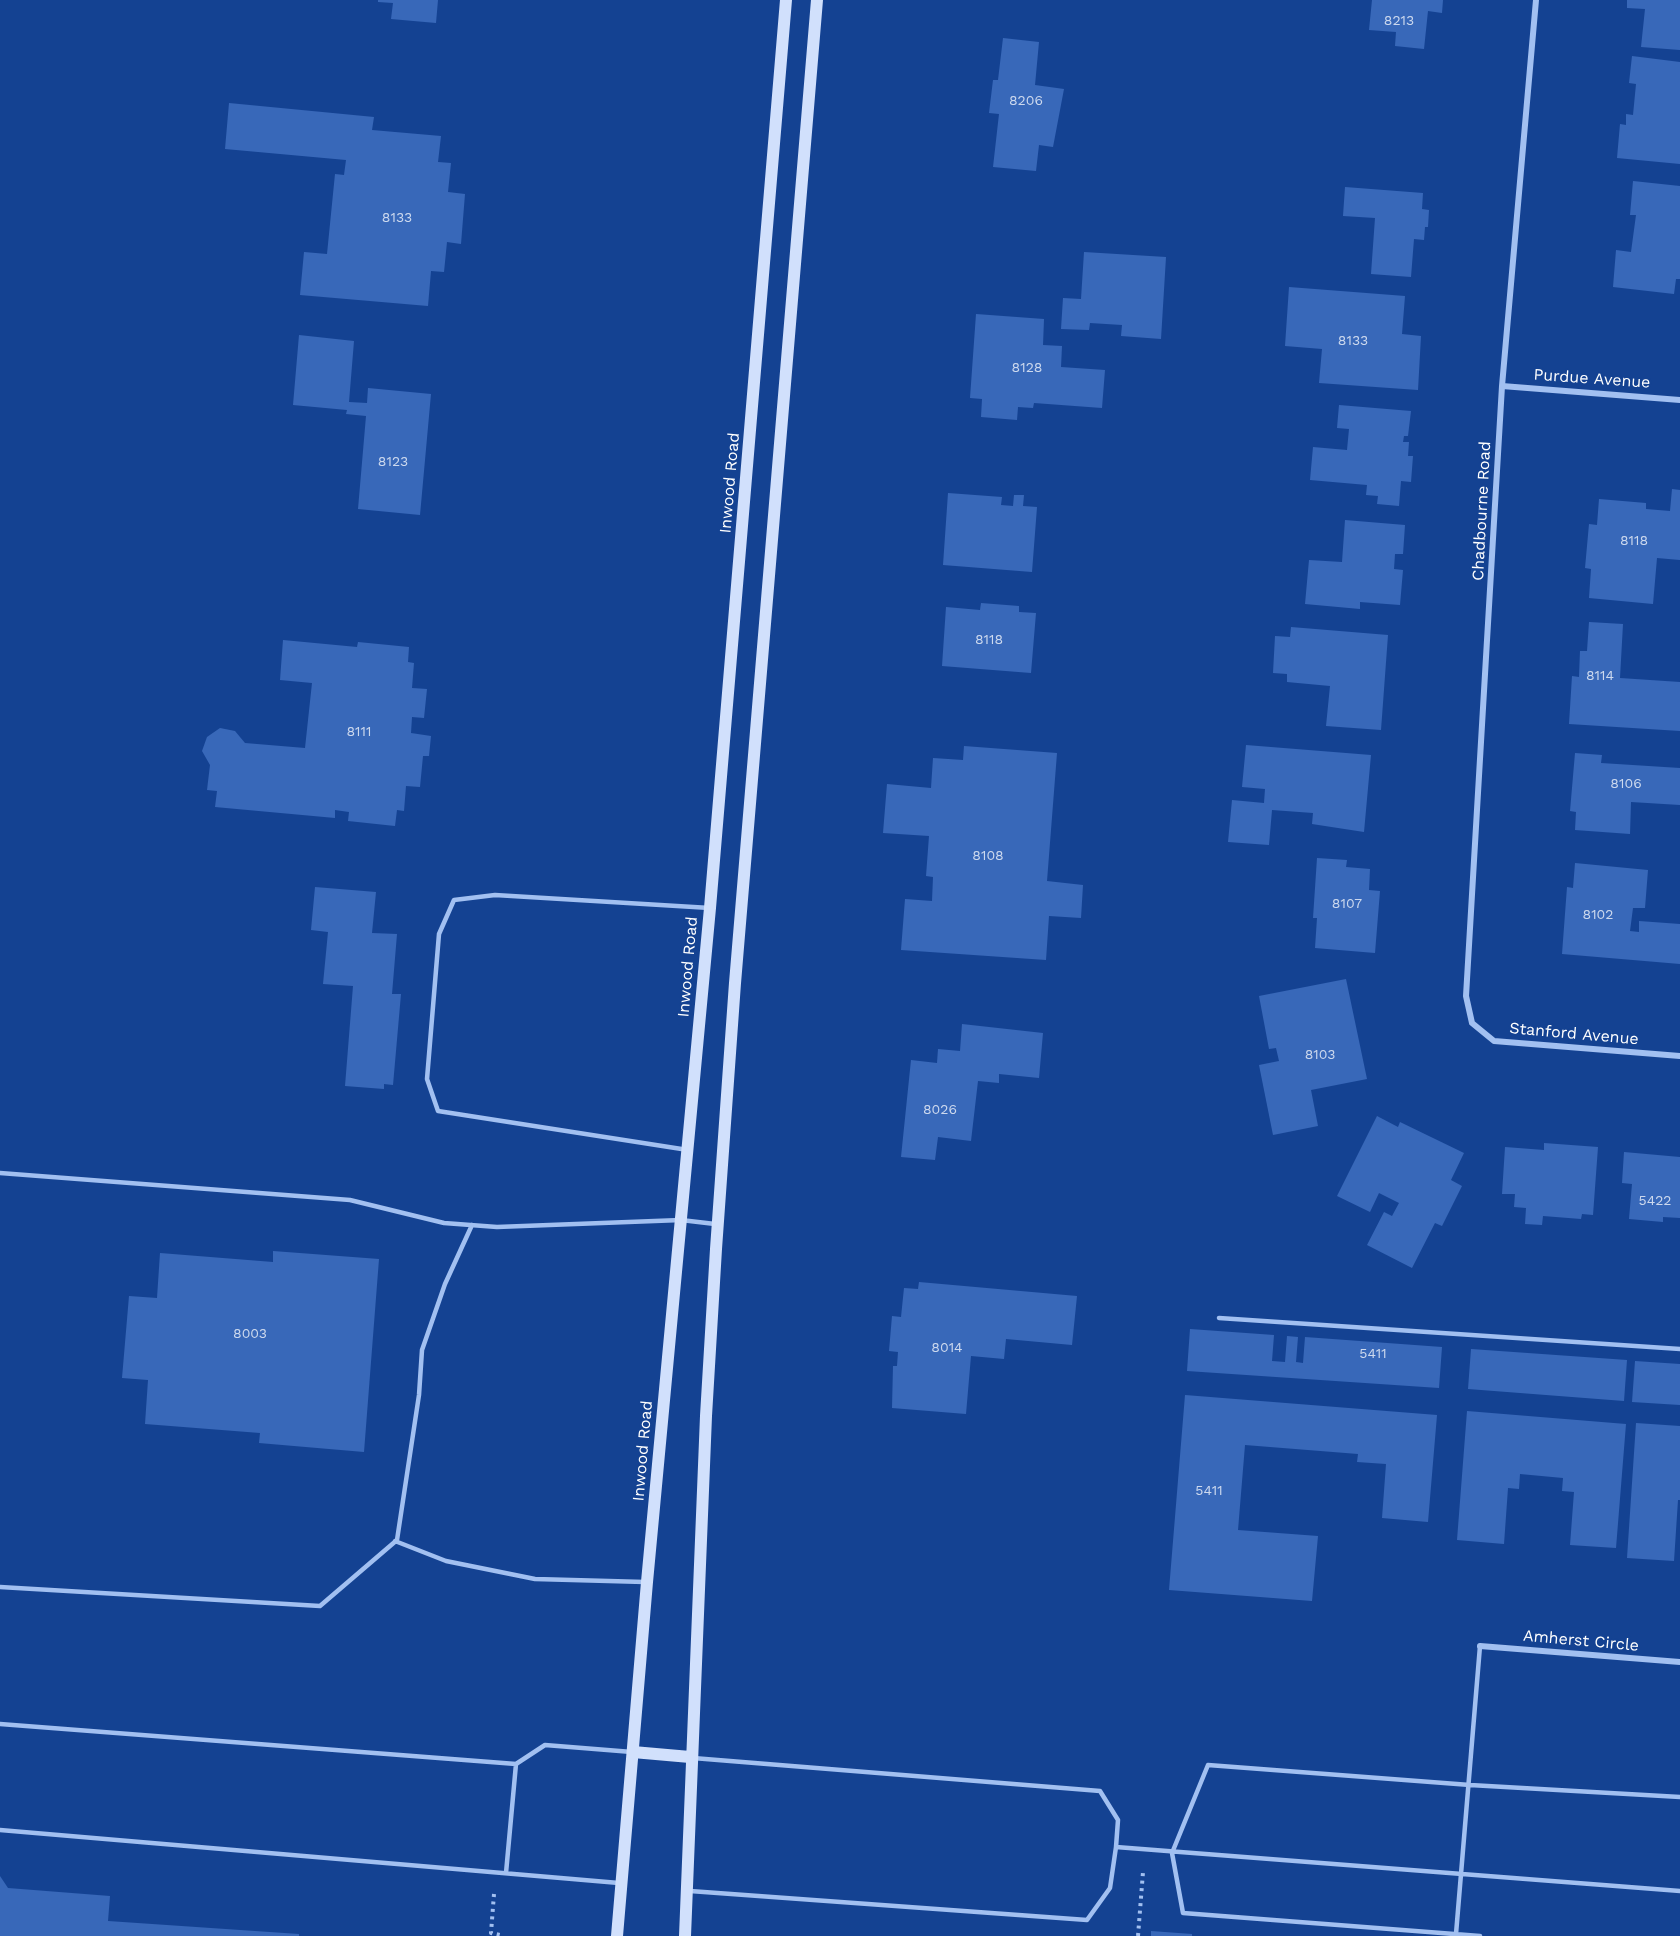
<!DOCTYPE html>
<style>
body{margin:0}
canvas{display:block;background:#144292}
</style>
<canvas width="1680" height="1936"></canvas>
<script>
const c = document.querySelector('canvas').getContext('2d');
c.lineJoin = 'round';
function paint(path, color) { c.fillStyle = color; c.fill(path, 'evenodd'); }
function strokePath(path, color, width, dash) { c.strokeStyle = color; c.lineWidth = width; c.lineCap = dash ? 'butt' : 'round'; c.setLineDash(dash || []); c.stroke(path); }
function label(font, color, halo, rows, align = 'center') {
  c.font = font + ' "Work Sans",sans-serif'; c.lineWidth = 4.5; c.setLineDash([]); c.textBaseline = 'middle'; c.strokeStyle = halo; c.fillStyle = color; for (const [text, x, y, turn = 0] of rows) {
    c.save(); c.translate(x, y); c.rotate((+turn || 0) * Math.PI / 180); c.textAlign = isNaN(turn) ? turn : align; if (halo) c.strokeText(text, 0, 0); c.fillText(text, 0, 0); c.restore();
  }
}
const building = new Path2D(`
 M378,0H438L436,23L391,19L393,3L378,2Z
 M1372,0H1443L1442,13L1428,11L1424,49L1395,46L1396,32L1369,30Z
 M1627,0H1680V50L1641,47L1645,9L1627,8Z
 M1003,38L1039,42L1035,85L1064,89L1053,147L1039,145L1036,171L993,167L999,114L989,113L993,80H998Z
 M1632,56L1680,62V164L1617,158L1620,124L1626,125V114L1633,115L1636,84L1629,83Z
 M229,103L374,117L372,130L441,136L438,162L451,163L448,192L465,194L461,244L447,242L444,272L431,271L428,306L300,295L304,252L327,254L335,174L344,175L346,160L225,149Z
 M1633,181L1680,186V279H1676L1674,294L1613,287L1616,250L1631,252L1636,215H1630Z
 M1345,187L1423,193L1422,209L1429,210L1428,227H1425L1424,240L1414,239L1411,277L1371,274L1375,218L1343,216Z
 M1084,252L1166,257L1161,339L1121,336L1122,325L1090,323L1089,330L1061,329L1063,298L1081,299Z
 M1289,287L1405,296L1402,334L1421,336L1418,390L1319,383L1322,349L1285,346Z
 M976,314L1044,319L1043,345L1062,346L1061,367L1105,370L1102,408L1034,403L1033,408L1018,407L1017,420L981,417L982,399L970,398Z
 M299,335L354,341L349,402L367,403L368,388L431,394L420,515L358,509L366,416L346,414L347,410L293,405Z
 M1339,405L1411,411L1408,436H1404L1403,442H1409L1408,456H1413L1411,482L1401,481L1399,506L1377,504L1378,496L1366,495L1367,485L1310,480L1313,447L1347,450L1349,429L1337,428Z
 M1672,489L1680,490V560L1657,558L1653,604L1589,598L1591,569L1585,568L1589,524L1597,525L1599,499L1646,503V509L1670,511Z
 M948,493L1002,497L1001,505L1013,506L1014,495H1024L1023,506L1037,507L1032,572L943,565Z
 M1345,520L1405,525L1403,554H1395L1394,569L1403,570L1400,605L1360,602V609L1305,604L1309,560L1342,562Z
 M981,603L1019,606V612L1036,613L1031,673L942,666L946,607L980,610Z
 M1589,622L1623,624L1620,678L1680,682V731L1569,724L1572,676L1579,677L1580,651H1587Z
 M1291,627L1388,635L1381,730L1326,726L1330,686L1287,682V674L1273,673L1275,636L1290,637Z
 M283,640L357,647L358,642L409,647L408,662L414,663L412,688L427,689L424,718L412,717L411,733L431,736L429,756H423L420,787L406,786L404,811L397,810L395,826L348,821L349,812L335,810V818L215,807L217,791L207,790L210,765L202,751L207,737L220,728L235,731L245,743L305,748L312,683L280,680Z
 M1246,745L1371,755L1364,832L1312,824L1313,813L1272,810L1269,845L1228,842L1232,800L1264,803L1265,789L1242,787Z
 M964,746L1057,753L1047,881L1083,885L1081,918L1049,916L1046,960L901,950L905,899L932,901L933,877L926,876L929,836L883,833L887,784L931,788L933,758L963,760Z
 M1575,753L1602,755L1601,763L1680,768V805L1631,802L1630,834L1575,830L1576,812L1570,811Z
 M1317,858L1347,860L1346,867L1370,869L1369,890L1380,891L1375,953L1315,948L1317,918H1313Z
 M1575,863L1648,870L1645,908H1633L1630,931L1639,932V921L1680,924V964L1562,954L1567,887L1573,888Z
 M315,887L376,892L372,933L397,934L392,994H401L393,1085L384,1084V1089L345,1086L353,986L323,984L328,932L311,930Z
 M1346,979L1367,1079L1311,1090L1318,1126L1273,1135L1259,1065L1279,1061L1276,1048L1269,1049L1259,996Z
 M962,1024L1043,1033L1039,1078L999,1074V1083L978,1081L971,1141L938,1137L935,1160L901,1157L911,1060L937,1063L938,1049L960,1051Z
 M1377,1116L1398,1127L1400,1122L1464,1153L1451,1180L1462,1186L1442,1226L1435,1223L1412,1268L1367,1245L1384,1212L1392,1216L1399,1203L1379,1193L1370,1212L1337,1196Z
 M1544,1143L1598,1147L1593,1215L1582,1214L1581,1219L1543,1216L1542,1225L1525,1224L1526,1208L1514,1207L1515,1194H1502L1505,1147L1544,1150Z
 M1624,1152L1680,1157V1218L1663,1217V1222L1629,1219L1632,1184L1622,1183Z
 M273,1251L379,1259L364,1452L259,1443L260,1433L145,1424L148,1380L122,1378L129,1296L157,1298L160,1253L273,1262Z
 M919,1282L1077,1296L1072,1345L1006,1339L1004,1359L971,1356L966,1414L892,1408L893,1366H897L898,1352L889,1351L892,1316L901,1317L904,1288L918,1289Z
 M1190,1329L1274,1335L1272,1361L1285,1362L1287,1336L1298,1337L1296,1362L1303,1363L1305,1337L1442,1347L1439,1388L1187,1371Z
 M1471,1349L1627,1360L1624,1401L1468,1389Z
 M1635,1361L1680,1364V1405L1632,1402Z
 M1185,1395L1437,1415L1428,1522L1382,1518L1386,1464L1357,1462L1358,1454L1245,1445L1238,1530L1318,1536L1312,1601L1169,1590Z
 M1467,1411L1626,1424L1616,1548L1570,1545L1574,1492L1562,1491L1563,1478L1520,1474L1519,1489L1508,1488L1504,1544L1457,1540Z
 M1636,1423L1680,1426V1500H1678L1674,1561L1627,1558Z
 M0,1876L8,1888L110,1896L108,1921L299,1934V1936H0Z
 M1151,1931L1192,1934V1936H1151Z`);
const path = new Path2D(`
 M494,1894L491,1933L504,1936
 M1138,1936L1143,1872`);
const service = new Path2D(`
 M688,1150L438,1111L427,1079L439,934L454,900L495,895L710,908
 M0,1173L350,1200L444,1223L497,1227L681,1220L715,1224
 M1219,1318L1680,1349
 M395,1541L446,1561L535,1579L645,1582
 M0,1587L320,1606L397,1540L419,1395L422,1350L445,1284L472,1225
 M0,1724L516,1764L545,1745L632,1752
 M0,1830L619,1883
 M1116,1847L1680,1891
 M506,1873L516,1764
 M690,1891L1087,1920L1110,1888L1116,1847L1118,1820L1100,1791L693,1758
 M1456,1934L1480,1646
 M1480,1936L1183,1913L1172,1853L1208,1765L1470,1785L1680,1797`);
const minor = new Path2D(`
 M1536,0L1502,386L1466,996L1472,1023L1494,1041L1680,1056
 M1502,386L1680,400
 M1480,1646L1680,1662`);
const secondary = new Path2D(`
 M633,1752L690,1757
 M617,1936L647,1582L710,908L786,0
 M685,1936L706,1416L716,1249L735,983L817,0`);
const numberNames = [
 ["8213",1399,21],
 ["8206",1026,101],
 ["8133",397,218],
 ["8133",1353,341],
 ["8128",1027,368],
 ["8123",393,462],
 ["8118",1634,541],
 ["8118",989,640],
 ["8114",1600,676],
 ["8111",359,732],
 ["8106",1626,784],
 ["8108",988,856],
 ["8107",1347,904],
 ["8102",1598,915],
 ["8103",1320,1055],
 ["8026",940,1110],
 ["5422",1655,1201],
 ["8003",250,1334],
 ["8014",947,1348],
 ["5411",1373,1354],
 ["5411",1209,1491]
];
const streetNames = [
 ["Purdue Avenue",1592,379,4],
 ["Inwood Road",730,483,-85],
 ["Chadbourne Road",1482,511,-87],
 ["Inwood Road",688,967,-85],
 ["Stanford Avenue",1574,1034,5],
 ["Inwood Road",643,1451,-85],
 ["Amherst Circle",1581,1641,5]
];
paint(building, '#3868b9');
strokePath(path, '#a2c0f1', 4, [3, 4.5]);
strokePath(service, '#a2c0f1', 4.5);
strokePath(minor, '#a2c0f1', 6);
strokePath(secondary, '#d1e0fc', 12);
label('14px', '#cdd9ee', null, numberNames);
label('16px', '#fff', '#144292', streetNames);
</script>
